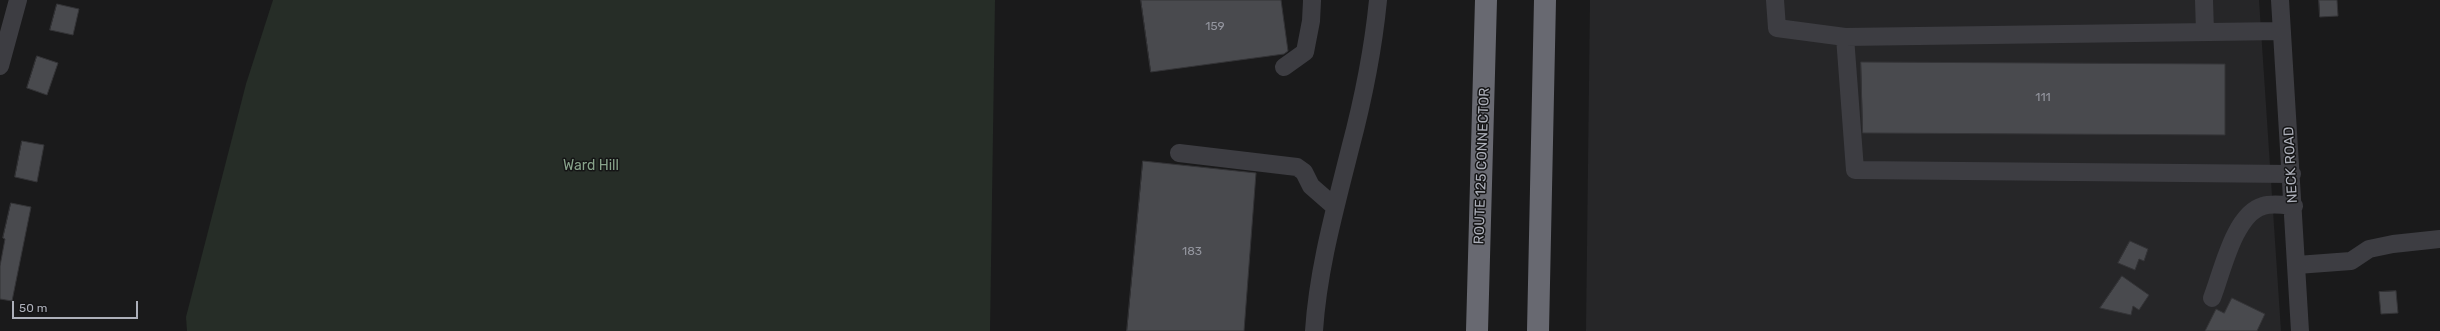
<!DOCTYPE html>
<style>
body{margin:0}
#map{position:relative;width:2440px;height:331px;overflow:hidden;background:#1a1a1b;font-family:Rubik,sans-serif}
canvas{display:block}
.scale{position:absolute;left:12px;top:301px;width:126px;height:18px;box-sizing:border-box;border:2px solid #adb0ba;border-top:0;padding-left:5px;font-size:12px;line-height:14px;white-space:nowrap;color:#adb0ba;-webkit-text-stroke:3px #151516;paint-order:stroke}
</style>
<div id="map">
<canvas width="2440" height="331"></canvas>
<div class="scale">50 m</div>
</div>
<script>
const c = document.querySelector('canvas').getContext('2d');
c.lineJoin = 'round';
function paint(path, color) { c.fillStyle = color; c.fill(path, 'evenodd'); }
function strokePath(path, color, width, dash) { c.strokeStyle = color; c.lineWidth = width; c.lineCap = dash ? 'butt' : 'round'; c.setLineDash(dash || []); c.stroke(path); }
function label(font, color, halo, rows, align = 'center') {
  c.font = font + ' Rubik,sans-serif'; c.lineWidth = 3; c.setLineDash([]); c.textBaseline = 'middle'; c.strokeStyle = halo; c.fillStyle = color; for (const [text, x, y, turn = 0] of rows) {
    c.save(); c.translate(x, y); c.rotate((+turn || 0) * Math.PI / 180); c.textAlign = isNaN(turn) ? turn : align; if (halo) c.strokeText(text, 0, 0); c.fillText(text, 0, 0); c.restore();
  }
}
const built = new Path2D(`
 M1590,0H2259L2281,331H1586Z`);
const green = new Path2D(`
 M273,0H995L990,331H187L186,317L246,84Z`);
const building = new Path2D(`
 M1141,0H1281L1288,51L1284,54L1151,72Z
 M2319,0H2337L2338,16L2320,17Z
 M57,4L79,9L73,35L50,30Z
 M37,56L58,63L47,95L27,88Z
 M1861,62L2225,64V135L1863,133Z
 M22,141L44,145L37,182L15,177Z
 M1143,161L1256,173L1244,331H1127Z
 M11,203L31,207L12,301L0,299V266L5,239L3,238Z
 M2130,241L2148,249L2144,261L2139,259L2135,270L2118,263Z
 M2122,276L2149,295L2139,310L2133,306L2131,315L2100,308Z
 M2396,291L2398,313L2381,314L2379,292Z
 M2232,298L2265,314L2257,331H2205L2216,309L2224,313Z`);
const minor = new Path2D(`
 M1775,0L1777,28L1845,37
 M2204,0L2205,32
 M2280,0L2300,331
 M2282,31L1845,37L1855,170L2292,174
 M0,66L18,0
 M1284,67L1305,52L1311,21L1312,1
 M1179,153L1297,167L1304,172L1311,186L1335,207
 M2297,265L2351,261L2369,249L2393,244L2440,239
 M2212,298C2222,273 2234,214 2263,206C2272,203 2284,205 2294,206
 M1314,331C1318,269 1335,209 1350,149C1363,100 1373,51 1378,0`);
const highway = new Path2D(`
 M1477,331L1486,0
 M1538,331L1545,0`);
const numberNames = [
 ["159",1215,27],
 ["111",2043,98],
 ["183",1192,252]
];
const streetNames = [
 ["NECK ROAD",2291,165,-93],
 ["ROUTE 125 CONNECTOR",1482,166,-88]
];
const parkNames = [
 ["Ward Hill",591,166]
];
paint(built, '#262628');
paint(green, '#262d27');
paint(building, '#494a4e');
strokePath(building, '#343437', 1);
strokePath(minor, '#3d3d42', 18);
strokePath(highway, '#686971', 22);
label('12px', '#94969f', null, numberNames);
label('14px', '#adb0ba', '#151516', streetNames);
label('14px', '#87a28a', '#151516', parkNames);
</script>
